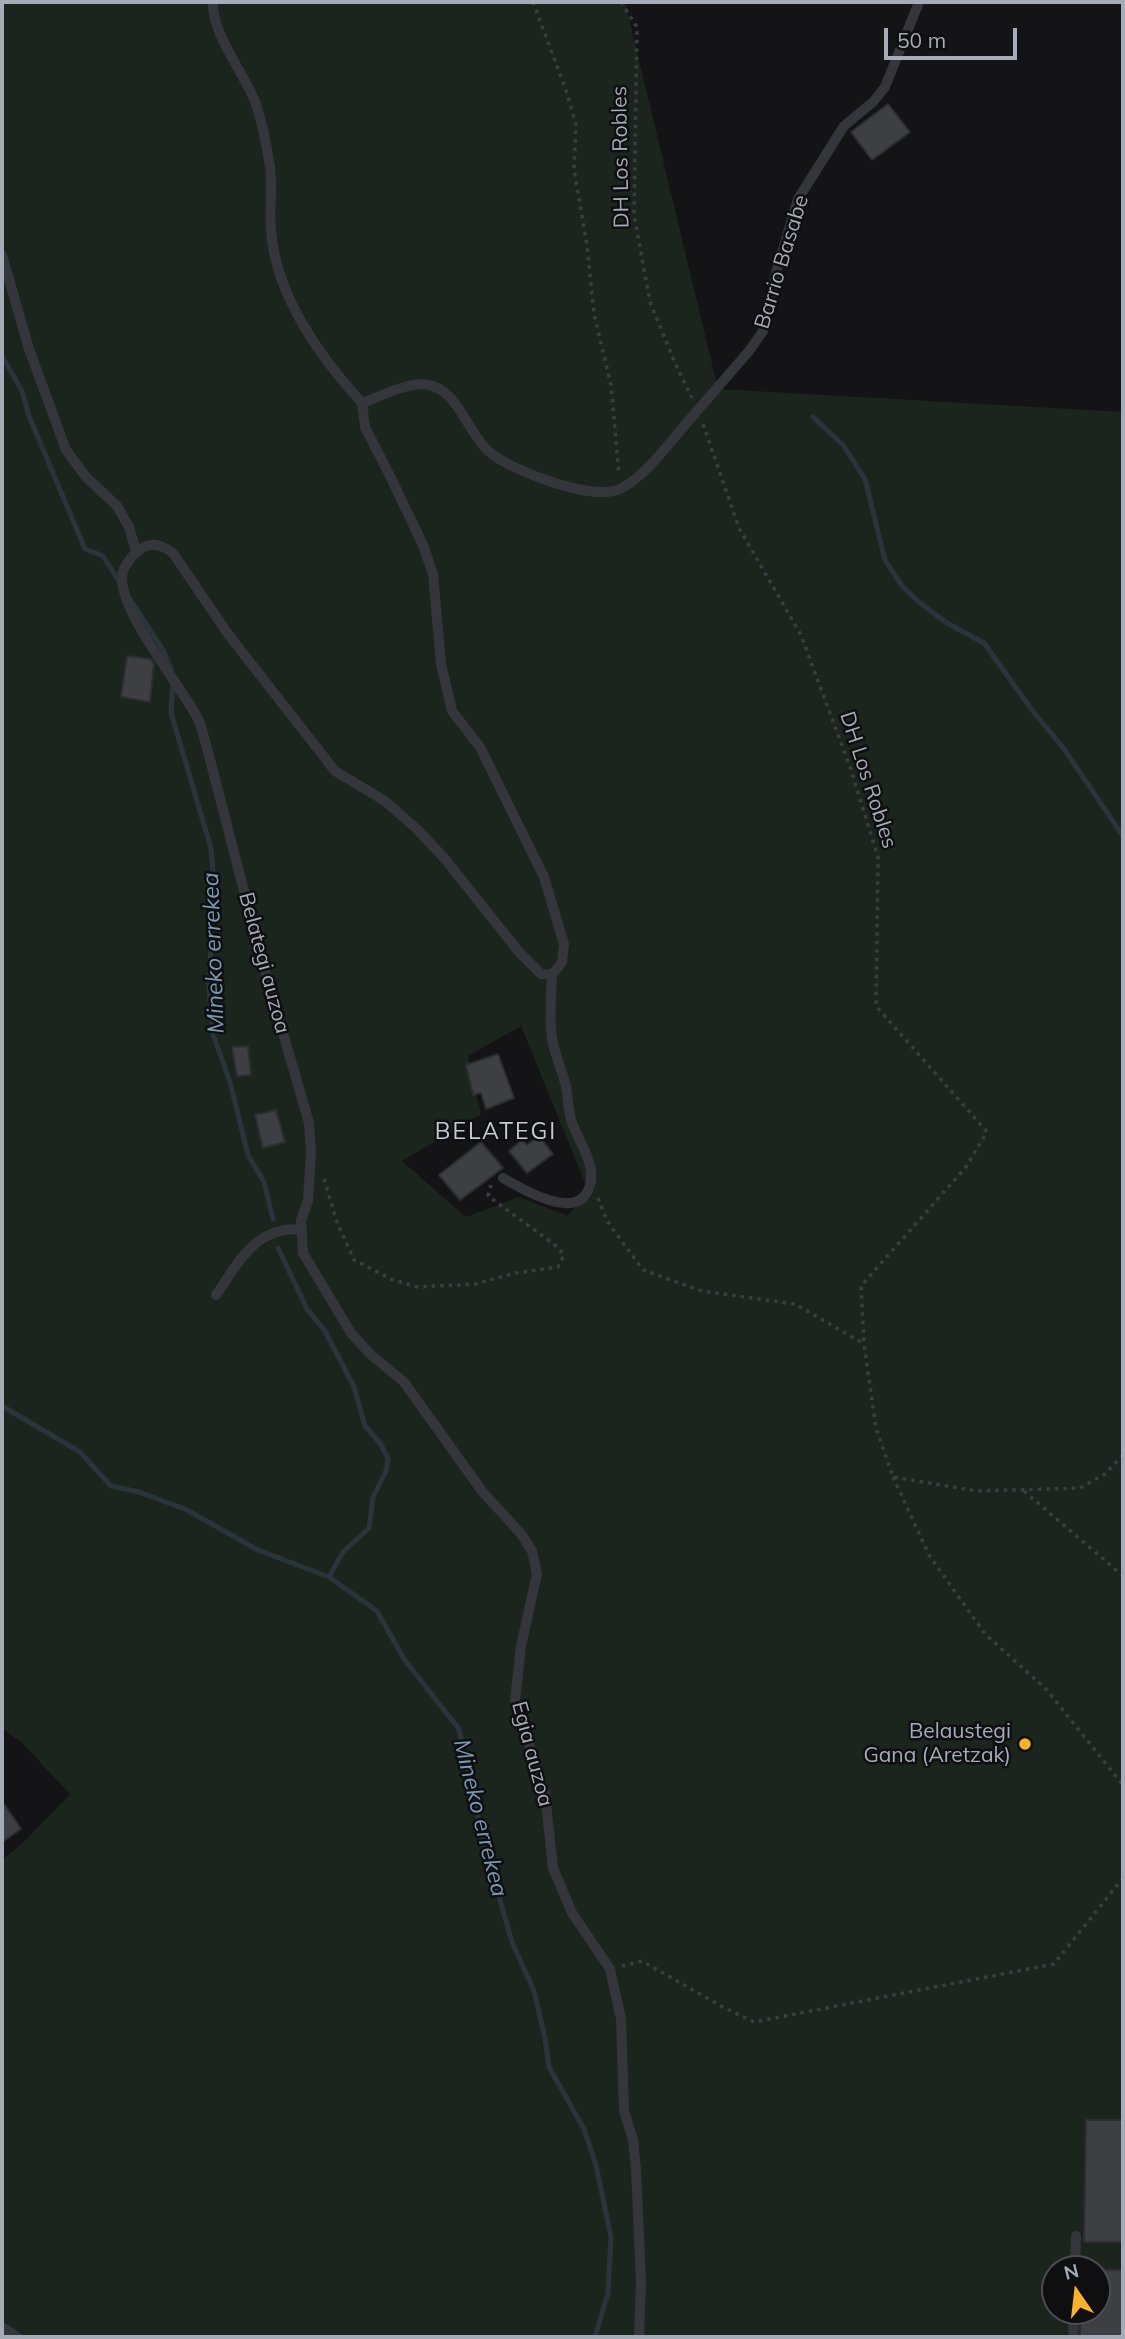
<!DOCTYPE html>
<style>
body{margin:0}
#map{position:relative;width:1125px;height:2339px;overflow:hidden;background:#141416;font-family:Mulish,sans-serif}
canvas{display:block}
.frame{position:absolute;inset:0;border:4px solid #a5abb7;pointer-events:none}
.north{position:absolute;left:1041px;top:2255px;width:70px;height:70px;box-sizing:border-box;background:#0f0f11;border:2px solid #4b4d53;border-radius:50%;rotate:346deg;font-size:19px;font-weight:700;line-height:28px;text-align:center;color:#a5abb7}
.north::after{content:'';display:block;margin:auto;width:24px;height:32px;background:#fcb226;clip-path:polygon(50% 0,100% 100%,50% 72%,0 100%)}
.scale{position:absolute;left:884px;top:28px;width:133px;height:32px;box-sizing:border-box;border:4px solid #a5abb7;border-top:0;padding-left:9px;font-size:21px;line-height:24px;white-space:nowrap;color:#a5abb7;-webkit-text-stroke:5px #0f0f11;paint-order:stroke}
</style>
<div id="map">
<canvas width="1125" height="2339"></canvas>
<div class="frame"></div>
<div class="north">N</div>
<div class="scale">50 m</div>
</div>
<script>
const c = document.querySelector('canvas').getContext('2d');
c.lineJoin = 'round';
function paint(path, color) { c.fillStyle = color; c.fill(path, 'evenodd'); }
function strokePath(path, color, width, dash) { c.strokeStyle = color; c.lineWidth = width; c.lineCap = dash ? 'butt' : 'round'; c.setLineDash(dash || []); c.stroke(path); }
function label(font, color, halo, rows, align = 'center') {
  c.font = font + ' Mulish,sans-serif'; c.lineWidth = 5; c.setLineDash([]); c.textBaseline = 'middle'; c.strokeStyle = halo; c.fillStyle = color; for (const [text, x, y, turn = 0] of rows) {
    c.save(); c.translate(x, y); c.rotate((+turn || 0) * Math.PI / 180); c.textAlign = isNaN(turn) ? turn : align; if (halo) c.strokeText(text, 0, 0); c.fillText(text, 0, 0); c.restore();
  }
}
const green = new Path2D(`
 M2,2H625L718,389L1123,412V2337H2V1860L23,1843L70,1794L22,1743L2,1728ZM521,1026L588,1190L568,1216L519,1197L466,1217L402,1161L481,1114L468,1056ZM1055,2269H1097V2311H1055Z`);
const stream = new Path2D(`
 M2,356L22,391L29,416L85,549L103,556L120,583
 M813,417L843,445L865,479L885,560L902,586L920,603L947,623L984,643L1032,710L1064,749L1123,836
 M130,599L163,650L171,669
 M173,683L171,713L211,848L214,884L209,987L213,1034L230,1082L248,1155L264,1182L273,1219
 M278,1248L307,1309L325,1331L354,1387L365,1426L380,1443L388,1458L386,1471L373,1497L369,1528L343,1552L329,1577
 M2,1406L80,1452L111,1486L139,1492L185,1509L258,1550L329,1577L377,1611L404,1659L459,1729L483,1841L512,1942L534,1991L545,2038L549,2067L584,2129L596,2165L611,2237L608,2293L595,2337`);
const building = new Path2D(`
 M888,104L910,132L872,160L851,132Z
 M127,656L151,659L154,664L150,702L121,697Z
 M248,1046L251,1075L237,1076L232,1047Z
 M498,1054L514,1098L486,1109L481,1093L473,1095L466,1065Z
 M276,1110L285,1142L263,1148L255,1115Z
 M539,1136L553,1154L527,1173L509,1151L522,1140L527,1145Z
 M481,1142L503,1168L460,1200L439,1175Z
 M2,1801L21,1829L2,1842Z
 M1086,2120H1123V2242H1084Z
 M1097,2270H1123V2337H1080L1081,2311H1097Z`);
const path = new Path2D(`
 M533,2L567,93L576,125L574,170L587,245L594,314L611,385L619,475
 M621,2L637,27L634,215L650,302L675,363L692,398
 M703,424L739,528L801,635L850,767L878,857L876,1006L987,1132L966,1167L861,1286L864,1344L876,1428L893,1477L977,1491L1080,1488L1105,1474L1123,1455
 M324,1179L337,1222L354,1260L393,1280L418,1287L475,1284L516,1273L558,1267L564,1255L555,1245L488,1196L491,1185
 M598,1198L607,1221L643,1270L702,1291L795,1304L864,1344
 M893,1477L929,1555L985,1634L1046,1689L1123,1785
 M1024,1491L1123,1576
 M622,1966L642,1961L721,2006L754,2022L1054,1964L1123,1878`);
const lane = new Path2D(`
 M213,2C211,33 245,74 256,104C262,123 267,147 270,167C273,188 269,210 271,231C276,295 320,357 362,403
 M2,255L29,349L66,450L86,477L117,506L129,527L136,551
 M362,403L365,427L391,478L423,545L433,574L441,664L452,711L480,747L544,877L564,944L562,962L552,975L541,974L519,952L445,859L417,829L385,801L335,771L228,634L173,553C163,546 155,542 144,547C135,551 123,566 122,576C120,613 179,683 197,717C202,727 204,738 207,748L260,953L309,1123L311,1152L308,1201L301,1220L303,1253L351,1333L370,1354L404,1382L482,1491L522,1535L532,1551L537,1574L521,1646L515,1700L545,1794L553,1868L572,1913L610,1969L621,2019L624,2111L633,2140L636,2169L641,2282L639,2337
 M362,403C383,396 411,379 433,386C460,395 470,438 492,454C515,472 596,503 622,488C646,474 662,452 679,432C702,405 726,378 749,351L763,331L776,273L798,199L844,126L873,102L885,87L919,2
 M503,1178C520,1188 571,1218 586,1194C601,1171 580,1144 572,1123C568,1111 568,1098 566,1086C562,1070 555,1055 552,1039C549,1018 551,997 552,975
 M216,1295C240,1261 254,1227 302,1229
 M1075,2269L1076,2236
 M2,2327L17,2337
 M1073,2337L1074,2311`);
const markers = [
 [1025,1744,7,"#fcb226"]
];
const streetNames = [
 ["DH Los Robles",621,157,-91],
 ["Barrio Basabe",782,262,-73],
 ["DH Los Robles",868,780,72],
 ["Belategi auzoa",264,963,75],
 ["Egia auzoa",532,1754,75]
];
const poiNames = [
 ["Belaustegi",1011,1732],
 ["Gana (Aretzak)",1011,1756]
];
const waterNames = [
 ["Mineko errekea",214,953,-92],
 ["Mineko errekea",480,1818,76]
];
const neighbourhoodNames = [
 ["BELATEGI",496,1132]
];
paint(green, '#1c251d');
strokePath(stream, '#2a343b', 5);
paint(building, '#3e3f43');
strokePath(building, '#2e2e32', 2);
strokePath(path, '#3b3d43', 3.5, [3.5, 5]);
strokePath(lane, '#35363c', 10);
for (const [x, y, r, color] of markers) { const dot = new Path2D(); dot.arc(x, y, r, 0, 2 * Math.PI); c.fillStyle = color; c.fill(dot); strokePath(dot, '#0f0f11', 2.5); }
label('21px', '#a5abb7', '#0f0f11', streetNames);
label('21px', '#a5abb7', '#0f0f11', poiNames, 'right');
label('italic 23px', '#7a9ab5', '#0f0f11', waterNames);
c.letterSpacing = '2px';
label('23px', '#c7cad3', '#0f0f11', neighbourhoodNames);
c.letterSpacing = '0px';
</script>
